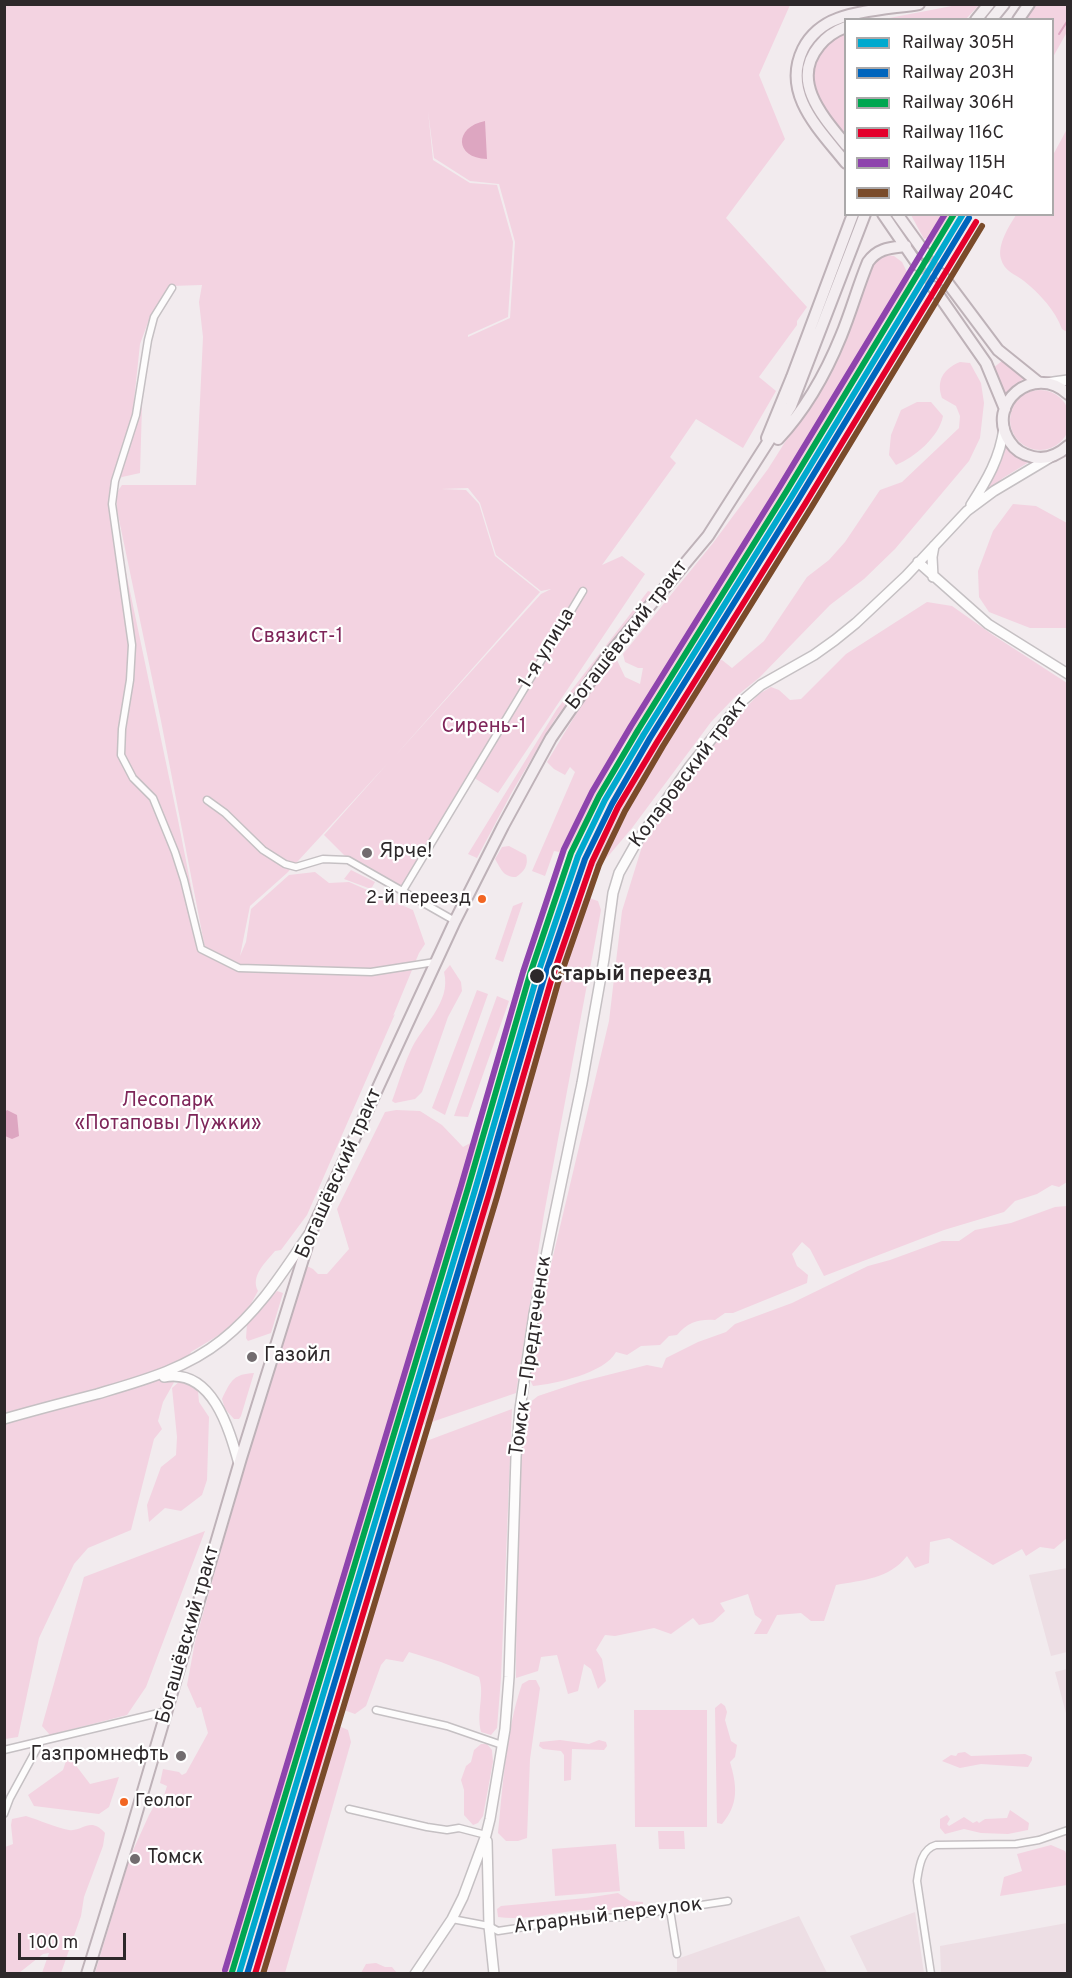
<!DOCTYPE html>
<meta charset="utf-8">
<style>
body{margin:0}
#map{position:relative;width:1072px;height:1978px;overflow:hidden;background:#f2ebee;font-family:Overpass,sans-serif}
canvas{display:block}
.frame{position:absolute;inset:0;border:6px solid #2d282a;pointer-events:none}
.legend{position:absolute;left:844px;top:18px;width:210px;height:198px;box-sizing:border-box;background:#fff;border:2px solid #aba9aa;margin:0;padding:8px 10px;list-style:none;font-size:18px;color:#2d282a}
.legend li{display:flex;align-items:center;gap:12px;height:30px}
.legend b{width:30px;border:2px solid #aba9aa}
.scale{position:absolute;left:18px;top:1933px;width:108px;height:27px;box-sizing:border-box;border:3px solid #2d282a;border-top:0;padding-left:8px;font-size:18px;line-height:21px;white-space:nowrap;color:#2d282a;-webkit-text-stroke:4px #fff;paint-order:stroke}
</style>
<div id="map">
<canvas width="1072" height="1978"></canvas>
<div class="frame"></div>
<ul class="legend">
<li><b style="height:8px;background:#00a9ce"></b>Railway 305Н</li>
<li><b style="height:8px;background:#0065bd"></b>Railway 203Н</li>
<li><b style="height:8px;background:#00a651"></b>Railway 306Н</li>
<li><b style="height:8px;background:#e4002b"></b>Railway 116С</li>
<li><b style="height:8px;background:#8e44ad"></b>Railway 115Н</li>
<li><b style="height:8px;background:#7a4b2a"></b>Railway 204С</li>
</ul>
<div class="scale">100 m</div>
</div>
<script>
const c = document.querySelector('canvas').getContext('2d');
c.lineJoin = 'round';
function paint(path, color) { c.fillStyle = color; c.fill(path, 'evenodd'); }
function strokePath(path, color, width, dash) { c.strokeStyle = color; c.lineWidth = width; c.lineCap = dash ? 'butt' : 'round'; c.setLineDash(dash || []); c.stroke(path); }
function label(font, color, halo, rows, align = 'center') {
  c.font = font + ' Overpass,sans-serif'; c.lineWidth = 4.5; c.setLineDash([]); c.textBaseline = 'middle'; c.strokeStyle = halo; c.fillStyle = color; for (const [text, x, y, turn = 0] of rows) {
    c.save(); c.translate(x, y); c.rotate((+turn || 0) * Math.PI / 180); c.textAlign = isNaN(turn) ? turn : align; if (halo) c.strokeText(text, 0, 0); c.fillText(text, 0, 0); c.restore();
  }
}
const built = new Path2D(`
 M1067,1568V1652L1051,1656L1029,1575Z
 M1067,1669H1068L1067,1717L1055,1672Z
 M915,1912L924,1973H868L850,1936Z
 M799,1916L827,1973H677V1959Z
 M1067,1923V1973H941L940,1946Z`);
const green = new Path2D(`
 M5,5H790L759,75L785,139L726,218L807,307L797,321V325L759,377L776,391L743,448L696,419L670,457L676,463L602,565L622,556L645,574L498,793L468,774L400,889L344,855L324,835L388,763L287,873L250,906L240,956L246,942L251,909L289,875L315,872L329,883L349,882L413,910L425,944L419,953L393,1016L395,1014L307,1215L281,1250L275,1251C266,1262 250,1276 258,1291L246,1313L219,1335L191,1352L163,1402L158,1421L162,1429L154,1439L131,1530L88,1548L74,1564L39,1638L18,1737L5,1739ZM428,111L434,158L470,181L499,184L515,242L510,318L468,337V335L508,317L513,242L497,185L470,183L433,160ZM202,285L199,302L203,337L196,485H122L116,494L117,510L161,721L205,948L203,947L178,820L114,515L115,482L122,477L140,473L142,406L133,410L140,344L150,317L171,286ZM468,488L480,503L496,555L541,591L551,589L541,594L395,756L540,592L495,556L479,504L466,490L441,489Z
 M957,5H979L966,19H884Z
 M1035,5H1067V32L1053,57L1052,20H1024Z
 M845,33V136C828,113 802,87 817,57C823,45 834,38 845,33Z
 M1067,129V332L1062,329C1055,310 1040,294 1024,281C1015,274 1004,271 1001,259C997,245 1009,226 1016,215L1052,214L1053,155Z
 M911,215V214L955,215L934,248L927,238L924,239Z
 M885,255L894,256L902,262L909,276V284L906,291L883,324L826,428L693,648L649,713L641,718V734L634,737L632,733L629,737L608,773L572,845L564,853L554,851L545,876L532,871L575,772L570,767L565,775L554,769L547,762C569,726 589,690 616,658L625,677L640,684L643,668H638L625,662L623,654L713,543L768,469L835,363L874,262L877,258Z
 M1002,361L1024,379L1014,385L1005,396L993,368Z
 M960,362L970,363L981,383L984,403L980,438L969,461L895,549L864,579L830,605L760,677L734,698L711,722L632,828L599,867L593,866L589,861L599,842L707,662L722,660L732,668L764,641L807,577L829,560L845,542L880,490L902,482L959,428L960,416L956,406L942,398C936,381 943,369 960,362Z
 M1010 420a30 30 0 1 1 60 0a30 30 0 1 1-60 0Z
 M917,402H931L943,416C939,437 915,457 896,465L889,455L891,435L901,410Z
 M1004,444L1015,455L1029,462L1003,478L976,501Z
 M1013,504L1036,506L1067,523V628H1030L989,612L979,597L978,571L993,531Z
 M648,591L651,592L650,596L555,719L512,792L477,858L468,854L557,709Z
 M927,602L952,606L993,635L1067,683V1182L1059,1187L1052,1185L1037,1194L1015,1201L1004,1212L944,1230L824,1276L810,1249L802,1242L792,1254L797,1266L808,1275L807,1283L733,1313H725L715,1320C699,1319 688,1322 677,1335L669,1336L660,1345L641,1346L627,1355L616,1352C605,1373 555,1384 533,1386L529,1378L539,1315L609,1021L622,911L644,840L660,815L725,729L759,694L771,687L779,690L790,700L801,699L846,654Z
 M509,846L526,855C529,865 524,872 516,877C503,877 501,869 495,859L502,847Z
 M351,870L375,882L371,889L344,879Z
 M586,897L598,901L601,910L544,1214L516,1393L423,1425L578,904Z
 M523,902L503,962L495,959L513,906Z
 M450,965L461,982L462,991L448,1017L422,1092L415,1099L395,1103L392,1101C398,1085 403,1067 410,1052C421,1026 452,1003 444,972Z
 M477,990L488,994L445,1115L432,1108Z
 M497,996L509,1001L468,1117L454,1116Z
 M396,1110L420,1111L442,1125L463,1147L485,1135L234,1973H95L130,1857L149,1815L158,1799H163L167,1786L160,1783L163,1769L179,1772L182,1775L186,1773L208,1733L201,1707L197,1708L187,1685L195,1642L253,1438L307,1266L313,1269L318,1274H327L349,1249L337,1209L385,1112Z
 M1067,1206L1068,1537L1054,1549L1040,1547L1026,1556L1022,1549L993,1565L949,1538L930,1542L929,1563L915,1568L907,1556C889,1579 863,1580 836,1585L824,1621H811L801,1613L777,1615L767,1634H754L762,1620L755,1615L748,1594L720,1603L725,1611L713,1622L699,1625L693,1618L671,1634L654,1628L615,1636L605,1635L596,1650L602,1659L606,1681L598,1689L591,1669L584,1664L578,1691L568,1694L557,1655L541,1657L538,1671L516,1678L517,1506L524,1407L538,1396L580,1382L647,1365L662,1368L666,1358L698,1342L726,1332L735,1324L792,1303L868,1266L890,1260L942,1241H959L975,1230L1011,1223L1055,1207Z
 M277,1291L283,1293L271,1333L248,1341L246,1338L247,1324Z
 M254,1373L241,1416L239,1419H234L225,1409L222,1399C231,1380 234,1374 254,1373Z
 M181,1380L198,1391L199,1402L209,1417L207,1480L202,1495L181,1511L165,1508L149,1522L147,1505L161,1467L176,1455L177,1437L172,1388Z
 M512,1409L501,1678L497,1728L491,1735L481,1732C476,1711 485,1696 479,1677L441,1662L409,1652L403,1662L386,1659L381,1665L366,1706L355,1714L344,1710L342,1700L421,1443Z
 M205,1531L146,1687L127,1715L50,1735L42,1726L84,1577Z
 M529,1680H536L540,1688L530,1759L527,1838L518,1841H506L498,1833C503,1785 506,1730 522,1684Z
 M721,1703L725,1706L727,1712L725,1720L731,1741L737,1745L735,1757L730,1762C737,1786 739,1804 722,1824L717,1823L715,1708Z
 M634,1710H707V1827H635Z
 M334,1724L348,1730L351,1742L285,1973H252L327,1734Z
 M560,1740L589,1744L599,1740L606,1742L607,1746L604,1750L572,1749L571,1780L564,1781V1755L561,1751L543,1749L539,1746L540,1742Z
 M481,1744H487L492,1750L493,1762L483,1816L478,1823L473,1825L464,1815V1790L461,1780L466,1766L471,1762L474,1750Z
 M965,1752L971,1756L1025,1754L1032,1757V1760L1028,1767L981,1764L960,1768L942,1761L951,1755L956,1756L958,1753Z
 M68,1755L90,1784L119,1777L109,1807L99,1814L34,1806L28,1795L63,1770Z
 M1010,1810L1029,1823L1028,1830L1008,1834L981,1833L964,1829L945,1834L940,1828V1819L947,1815L950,1819L947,1824L949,1826L964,1817L973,1823L977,1821L979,1823L985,1819L1007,1818Z
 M26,1816C39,1820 57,1828 69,1830C83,1832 90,1816 105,1833L103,1846L84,1897L81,1916L61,1973H42L49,1953L43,1954L19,1973H5V1847L13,1844L11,1825L12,1819Z
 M658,1831H684L685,1849H659Z
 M616,1844L620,1891L555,1896L552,1849Z
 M1051,1845L1065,1851L1067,1856V1885L1000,1896L1004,1877L1022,1871L1017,1854Z
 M618,1893L630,1901L643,1902V1907C625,1914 606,1909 587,1910C558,1911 528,1921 498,1917L497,1909L501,1906L586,1898Z
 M376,1963L385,1967H392L397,1973H361L366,1964Z`);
const water = new Path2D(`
 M485,121L487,159C454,158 454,127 485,121Z
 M7,1110L17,1115L19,1136L12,1139L5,1136V1112Z`);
const stream = new Path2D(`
 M1059,34L1068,20`);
const primaryTunnel = new Path2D(`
 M925,253L941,274
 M918,265L933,287`);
const street = new Path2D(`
 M172,288L154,317L148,340L136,415L115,481L112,504L132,645L130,680L122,729L121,755L133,778L153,798L175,852L184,880L201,949L239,968L371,972L435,962
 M207,800L225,813L263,850L285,864L296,867L323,859L348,860L455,921
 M402,892L583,591
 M376,1710L447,1726L502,1745
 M4,1750L167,1711
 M349,1809L427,1827L447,1830L459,1828L486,1835
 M4,1814L10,1798L41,1741
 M670,1910L677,1954
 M452,1919L489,1926L498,1931L576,1919L622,1917L728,1901
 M931,1974L917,1881C919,1868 921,1849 936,1845L1016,1844L1039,1840L1068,1830`);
const secondary = new Path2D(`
 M1046,383L1068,380
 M971,505C987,480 1000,458 1004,428
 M918,562L988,624L1068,674
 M933,577L932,557L934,546
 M164,1377C212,1368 229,1428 239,1464
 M4,1419C35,1410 66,1402 97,1394C141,1381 186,1369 222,1340C259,1311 283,1272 309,1234
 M487,1841L489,1926L494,1974
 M415,1974L452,1919L463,1897L486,1835L490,1819L505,1729L509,1677L516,1457L520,1409L534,1314L582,1083L604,959L613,893L619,873L636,843L690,766L741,702L761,685L814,655L835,640L856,623L906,576L967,511L994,491L1051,457`);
const primary = new Path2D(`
 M976,20L989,4
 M991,20L1004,4
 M1018,20L1029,4
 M846,27C835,31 826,37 819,46C790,81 823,117 846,145
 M846,163C820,130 781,94 803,49C810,35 823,24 837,19C859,10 895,8 919,4
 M883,214L918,265
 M897,214L925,253
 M941,274L998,350L1039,383
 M933,287L986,363L1005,409
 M1068,394C1034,362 984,404 1010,442C1015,450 1024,455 1033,457C1046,460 1058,455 1068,446
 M767,438L792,377L853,214
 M778,439C805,410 826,373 841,336C851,312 858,286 868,262C878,248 890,248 906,246
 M87,1974L131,1832L241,1458L312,1230L455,921L503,826L551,738L607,657L708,536L791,406L865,214`);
const rail1 = new Path2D(`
 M239,1974L475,1190L537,976L578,856L605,800L644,734L792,496L963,214`);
const rail2 = new Path2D(`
 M247,1974L482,1192L544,978L585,859L612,804L650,738L798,500L969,218`);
const rail3 = new Path2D(`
 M232,1972L468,1188L530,974L571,853L599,796L638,730L786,492L954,214`);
const rail4 = new Path2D(`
 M255,1974L489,1194L551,981L592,862L618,807L657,742L805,504L976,222`);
const rail5 = new Path2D(`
 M225,1970L461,1186L523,972L564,849L592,792L631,726L779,488L945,214`);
const rail6 = new Path2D(`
 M263,1974L497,1197L558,983L599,865L625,811L663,746L811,508L982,226`);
const markers = [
 [367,853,6,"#726c6f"],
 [482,899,5,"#f26522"],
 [537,976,8,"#2d282a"],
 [252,1357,6,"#726c6f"],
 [181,1756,6,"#726c6f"],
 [124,1802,5,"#f26522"],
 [135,1859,6,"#726c6f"]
];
const busNames = [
 ["2-й переезд",471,899],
 ["Геолог",135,1802,"left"]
];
const streetNames = [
 ["Богашёвский тракт",628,636,-52],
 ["1-я улица",548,649,-59],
 ["Коларовский тракт",690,773,-53],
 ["Богашёвский тракт",340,1174,-66],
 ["Томск — Предтеченск",532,1356,-82],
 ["Богашёвский тракт",189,1635,-74],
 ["Аграрный переулок",608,1917,-7]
];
const parkNames = [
 ["Связист-1",297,638],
 ["Сирень-1",484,728],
 ["Лесопарк",168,1102],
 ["«Потаповы Лужки»",168,1125]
];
const poiNames = [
 ["Ярче!",379,853],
 ["Газойл",264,1357],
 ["Газпромнефть",169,1756,"right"],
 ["Томск",147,1859]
];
const stopNames = [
 ["Старый переезд",550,976]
];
paint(built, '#eddee4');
paint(green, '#f3d3e1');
paint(water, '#dda6c1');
strokePath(stream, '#dda6c1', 2);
strokePath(primaryTunnel, '#cbc4c7', 10, [10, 5]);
strokePath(street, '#c5c0c3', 9);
strokePath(secondary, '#c5c0c3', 12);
strokePath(primary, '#beb2b8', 14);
strokePath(street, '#fdfcfc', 6);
strokePath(secondary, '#fdfcfc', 9);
strokePath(primary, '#f3edf0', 10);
strokePath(rail1, '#00a9ce', 6);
strokePath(rail2, '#0065bd', 6);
strokePath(rail3, '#00a651', 6);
strokePath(rail4, '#e4002b', 6);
strokePath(rail5, '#8e44ad', 6);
strokePath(rail6, '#7a4b2a', 6);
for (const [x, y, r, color] of markers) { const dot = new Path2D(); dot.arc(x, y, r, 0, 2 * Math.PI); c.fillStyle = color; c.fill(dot); strokePath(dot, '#fff', 2); }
label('18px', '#2d282a', '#fff', busNames, 'right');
label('20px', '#2d282a', '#fff', streetNames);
label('20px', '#7e2559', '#fff', parkNames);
label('20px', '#2d282a', '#fff', poiNames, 'left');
label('bold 20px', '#2d282a', '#fff', stopNames, 'left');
</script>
